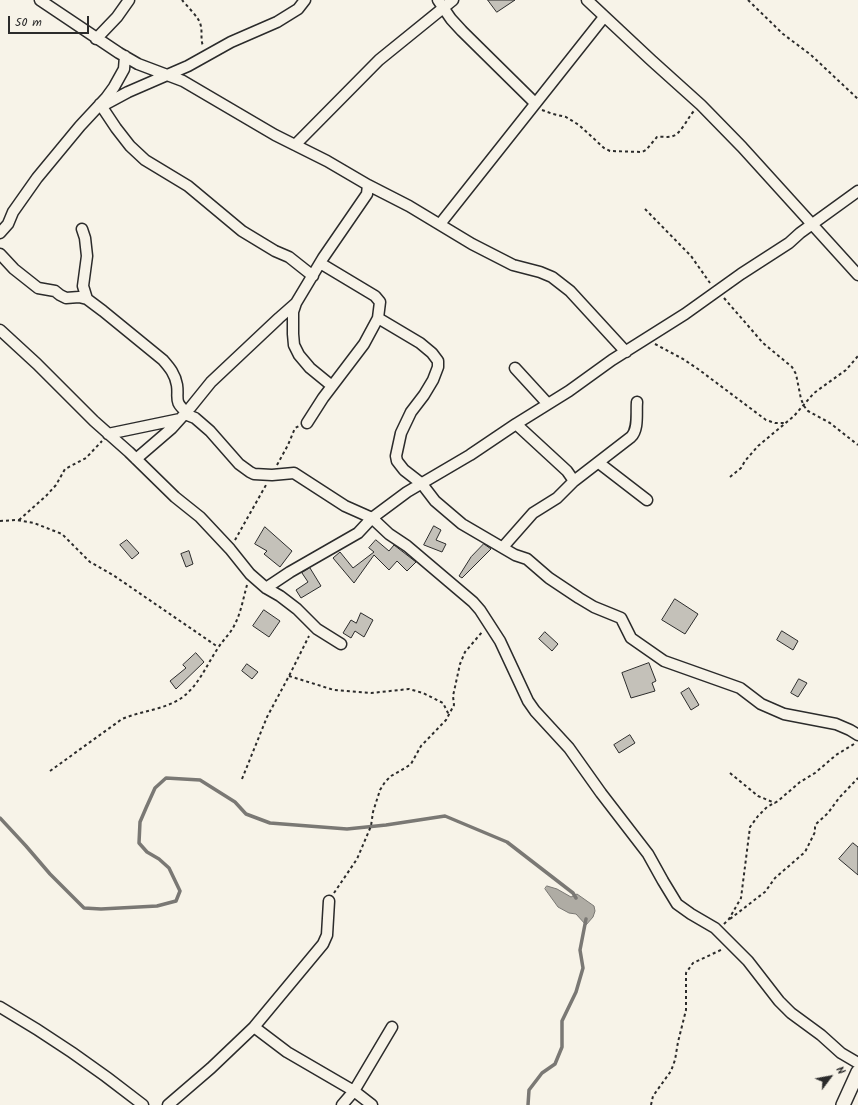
<!DOCTYPE html>
<style>
body{margin:0}
#map{position:relative;width:858px;height:1105px;overflow:hidden;background:#f7f3e8;font-family:Kalam,sans-serif}
canvas{display:block}
.north{position:absolute;left:810px;top:1057px;width:40px;height:40px;-webkit-text-stroke:3px #f7f3e8;paint-order:stroke;rotate:58deg;font-size:11px;font-weight:700;line-height:16px;text-align:center;color:#2b2b2b}
.north::after{content:'';display:block;margin:auto;width:14px;height:18px;background:#2b2b2b;clip-path:polygon(50% 0,100% 100%,50% 72%,0 100%)}
.scale{position:absolute;left:8px;top:16px;width:81px;height:18px;box-sizing:border-box;border:2px solid #2b2b2b;border-top:0;padding-left:5px;font-size:12px;line-height:14px;white-space:nowrap;color:#2b2b2b;-webkit-text-stroke:3px #f7f3e8;paint-order:stroke}
</style>
<div id="map">
<canvas width="858" height="1105"></canvas>
<div class="north">N</div>
<div class="scale">50 m</div>
</div>
<script>
const c = document.querySelector('canvas').getContext('2d');
c.lineJoin = 'round';
function paint(path, color) { c.fillStyle = color; c.fill(path, 'evenodd'); }
function strokePath(path, color, width, dash) { c.strokeStyle = color; c.lineWidth = width; c.lineCap = dash ? 'butt' : 'round'; c.setLineDash(dash || []); c.stroke(path); }
const water = new Path2D(`
 M547,886L557,889L571,897L577,894L594,906L595,911L593,917L586,925L576,914L569,913L558,907L545,889Z`);
const stream = new Path2D(`
 M0,818L26,846L50,874L84,908L101,909L157,906L176,901L180,891L169,868L159,859L147,852L139,843L140,822L146,808L155,788L166,778L200,780L235,802L246,814L270,823L347,829L386,825L445,816L507,842L573,893L576,898
 M528,1105L529,1090L542,1073L555,1064L562,1047V1021L576,992L583,968L580,950L586,919`);
const building = new Path2D(`
 M488,0H515L497,12Z
 M434,526L441,530L436,540L446,544L442,552L424,545Z
 M265,527L292,551L280,567L264,554L267,551L255,544Z
 M127,540L139,553L132,559L120,545Z
 M376,540L389,551L394,545L416,562L407,571L397,561L389,570L374,555L354,583L333,558L340,552L353,568L374,552L369,548Z
 M484,544L491,549L462,578L459,576L471,557Z
 M189,551L193,564L186,567L181,554Z
 M310,568L321,586L301,598L296,590L308,582L302,573Z
 M675,599L698,614L685,634L662,620Z
 M264,610L280,621L269,637L253,626Z
 M361,613L373,620L364,637L355,631L351,638L343,633L351,620L356,623Z
 M782,631L798,641L793,650L777,640Z
 M545,632L558,644L552,651L539,639Z
 M196,653L204,662L176,689L170,681L186,668L183,665Z
 M649,663L656,681L652,683L655,691L631,698L622,673Z
 M247,664L258,672L252,679L242,671Z
 M799,679L807,683L798,697L791,693Z
 M689,688L699,705L691,710L681,693Z
 M630,735L635,743L619,753L614,745Z
 M853,843L858,847V875L839,859Z`);
const path = new Path2D(`
 M182,0C186,5 199,18 200,23C203,31 200,38 203,46
 M748,0L783,34L811,55L858,99
 M542,110L553,114L566,117L579,125L604,148L610,151L642,152L646,150L657,137C662,136 668,138 673,136C681,134 688,117 694,111
 M645,209L691,256L710,283
 M724,298L763,343L792,367L796,374L801,399L804,406L808,411L830,423L858,445
 M655,344L683,359L698,369L766,420L775,423H784
 M277,465L288,445L295,428L299,426
 M730,477L741,468L745,461L758,446L794,416L814,393L846,370L858,356
 M19,520L46,496L56,485L65,469L86,458L102,441
 M0,521L17,520L34,523L62,534L90,562L113,575L218,647
 M235,540L266,485
 M289,676L334,690L371,693L409,689L423,693L443,703L449,715
 M50,771L122,719C141,711 162,710 180,699C198,687 206,666 218,648C223,640 230,634 234,626C241,613 243,599 247,585
 M730,773L758,796L775,803
 M242,779L267,717L289,676L309,636
 M334,893L357,859L371,826L373,812L380,790L385,782L391,776L405,768L411,764L421,746L446,720L454,705L453,696L460,664L465,652L483,631
 M730,919L757,898L765,892L775,878L805,852L815,832V827L816,824L828,813L839,798L858,778
 M724,924L729,919L741,898L750,827L758,816L767,807L778,801L800,782L815,773L836,755L854,744
 M651,1105L653,1096L671,1071L675,1060L678,1042L686,1010V973L693,963L723,949`);
const minor = new Path2D(`
 M40,0L119,53L138,64L183,81L275,135L327,161L368,185L409,206L472,244L513,265L540,272L552,277L570,291L626,352
 M438,0L451,19L462,31L535,103
 M587,0L651,60L701,105L742,147L858,275
 M96,39L117,17L129,0
 M100,104L116,128L130,146L145,160L188,186L242,231L275,251L289,257L313,276
 M102,106L128,92L188,66L231,42L277,22L298,9L305,0
 M295,145L379,60L453,0
 M440,224L604,17
 M82,229L85,238L87,256L83,286L87,299
 M0,233L8,224L13,212L37,178L80,126L106,98L114,87L124,69L125,56
 M0,254L14,269L38,288L55,291L60,295L66,298L79,297L87,299L103,311L163,360C170,368 175,374 177,385C179,398 173,402 187,412
 M378,318L420,343L432,353L438,361V367L433,380L424,395L411,412L401,433L396,456L397,461L404,470L422,484L435,501L462,524L515,555L527,559L549,578L579,598L594,607L621,618L631,638L664,661L740,688L761,704L784,714L836,724L850,730L858,735
 M0,330L37,364L94,421L129,452L175,497L200,517L230,549L250,574L266,588L280,596L297,609L317,629L341,644
 M515,368L548,404
 M332,386L310,368L299,355L294,345L293,334V312L296,303L323,258L367,194L368,185
 M185,414L195,418L210,431L239,464L250,472L254,474L272,475L294,473L345,506L372,518L389,534L407,546L473,602L480,610L500,641L528,701L535,711L569,748L601,793L648,854L663,881L677,904L691,914L715,928L748,961L779,1001L791,1013L821,1035L841,1053L858,1063
 M307,423L323,398L364,344L378,318L380,302L375,296L320,263
 M516,424L567,471L574,481
 M108,434L180,419
 M136,459L172,428L190,408L211,382L279,318L296,303
 M599,463L647,500
 M503,547L533,513L557,498L574,481L631,437C639,429 636,413 637,402
 M266,588L290,572L358,533L372,518L407,492L470,455L516,424L569,391L612,360L685,314L741,274L789,243L800,233L858,191
 M0,1007C50,1036 98,1069 143,1105
 M254,1027L287,1052L354,1091L372,1105
 M168,1105L211,1068L254,1027L323,944L327,935L329,901
 M342,1105L354,1091L392,1027`);
const tertiary = new Path2D(`
 M843,1105L858,1072`);
paint(water, '#afaca4');
strokePath(water, '#7a7874', 1);
strokePath(stream, '#7a7874', 3.5);
paint(building, '#c4c1b9');
strokePath(building, '#2b2b2b', 1);
strokePath(minor, '#2b2b2b', 13);
strokePath(tertiary, '#2b2b2b', 16);
strokePath(path, '#2b2b2b', 2, [3, 3]);
strokePath(minor, '#f7f3e8', 10);
strokePath(tertiary, '#f7f3e8', 13);
</script>
